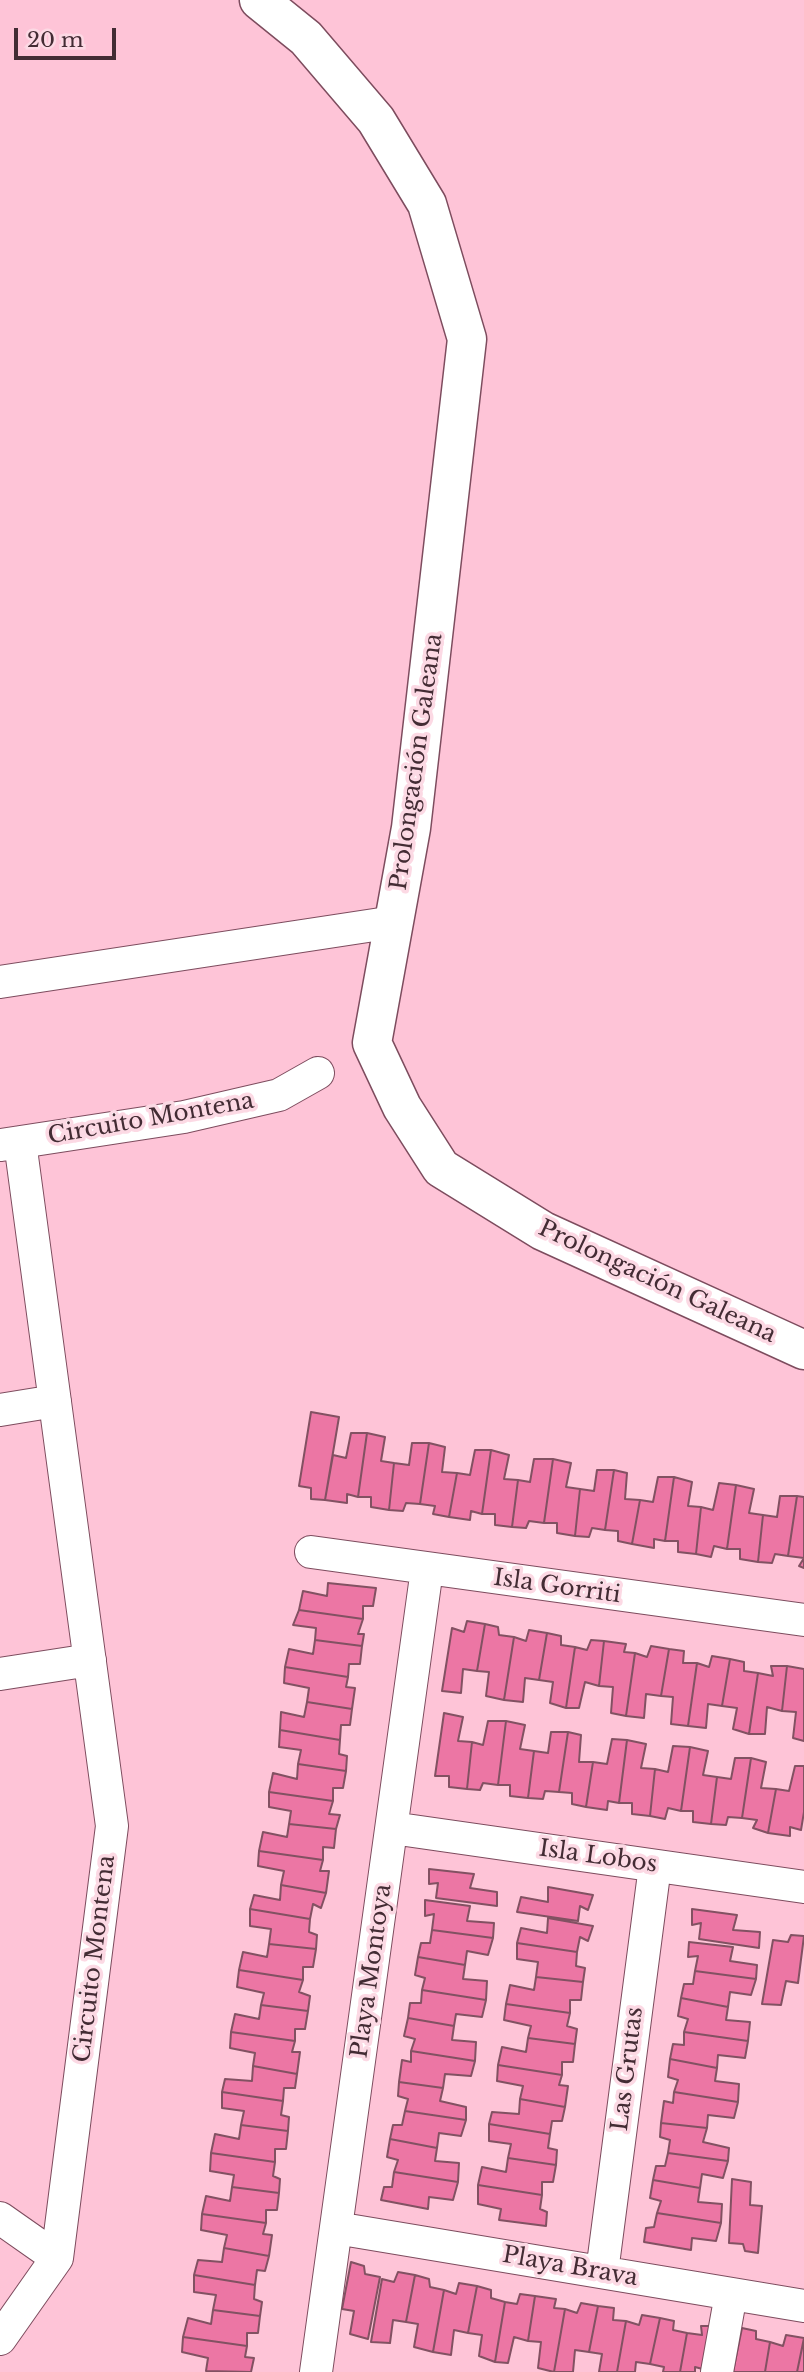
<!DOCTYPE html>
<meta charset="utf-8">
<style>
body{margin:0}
#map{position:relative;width:804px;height:2372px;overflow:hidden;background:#fec4d7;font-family:"Libre Baskerville",serif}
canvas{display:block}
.scale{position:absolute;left:14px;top:28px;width:102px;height:32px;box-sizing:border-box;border:4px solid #432c34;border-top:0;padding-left:9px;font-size:21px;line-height:24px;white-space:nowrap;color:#432c34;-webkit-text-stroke:5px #fcd9e4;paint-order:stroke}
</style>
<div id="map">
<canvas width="804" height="2372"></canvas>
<div class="scale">20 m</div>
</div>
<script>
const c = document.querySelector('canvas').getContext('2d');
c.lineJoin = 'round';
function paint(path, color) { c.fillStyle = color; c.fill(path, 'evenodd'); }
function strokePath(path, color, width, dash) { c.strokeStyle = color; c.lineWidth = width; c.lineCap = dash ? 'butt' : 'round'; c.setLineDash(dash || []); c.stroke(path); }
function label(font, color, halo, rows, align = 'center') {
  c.font = font + ' "Libre Baskerville",serif'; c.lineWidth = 7; c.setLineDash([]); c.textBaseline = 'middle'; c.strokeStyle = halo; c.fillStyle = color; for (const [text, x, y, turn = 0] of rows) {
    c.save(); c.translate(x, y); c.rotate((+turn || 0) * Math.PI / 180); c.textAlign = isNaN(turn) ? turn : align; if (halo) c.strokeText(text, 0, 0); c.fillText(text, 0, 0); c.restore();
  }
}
const building = new Path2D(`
 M311,1412L339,1417L325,1500L311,1499V1488L299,1486Z
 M351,1433H367L358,1497L347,1494V1503L325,1500L333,1455L346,1458Z
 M367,1433L385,1437L381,1461L394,1463L389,1510L371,1507V1497H358Z
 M412,1443H429L420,1504L406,1503L403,1511L389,1510L394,1463L409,1465Z
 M429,1443L445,1447L442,1472L457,1473L449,1517L433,1514L435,1506L420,1504Z
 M475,1450H491L482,1514L471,1511L470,1520L449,1517L457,1473L470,1475Z
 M491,1450L509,1455L504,1479L518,1480L512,1527L495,1525V1514H482Z
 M534,1459H553L544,1523L529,1521L526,1528L512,1527L518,1480L530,1482Z
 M553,1459L571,1463L566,1487L580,1489L575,1536L557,1533V1523H544Z
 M597,1470H614L605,1530L592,1528L589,1537L575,1536L580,1489L594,1491Z
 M614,1470L627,1473L625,1499L640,1500L632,1544L618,1541V1531L605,1530Z
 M658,1477H674L665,1541L654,1539V1548L632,1544L640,1500L653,1502Z
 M674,1477L692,1482L688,1506L701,1507L696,1554L678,1552V1541H665Z
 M719,1483L736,1485L727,1549L714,1546L711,1557L696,1554L701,1507L713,1510Z
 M736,1485L754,1489L749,1513L763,1515L758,1562L740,1559V1549H727Z
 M780,1496H797L788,1556L775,1554L772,1563L758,1562L763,1515L777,1517Z
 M797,1496L804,1497V1568L799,1566L804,1558L788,1556Z
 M328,1583L376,1588L373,1606H363V1619L299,1610L303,1591L327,1596Z
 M299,1610L363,1619L358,1634H364L362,1646L315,1640L316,1628L293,1625Z
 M467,1621L485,1624L477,1671L463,1669L461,1693L442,1691L452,1628L464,1632Z
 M485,1624L498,1627L499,1635L514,1637L504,1700L486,1696L489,1672L477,1671Z
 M529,1630L547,1633L539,1680L525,1678L523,1702L504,1700L514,1637L526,1641Z
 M547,1633L561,1636V1645L575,1647L566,1708L550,1703L553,1682L539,1680Z
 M315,1640L362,1646L360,1664H349L348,1677L285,1667L289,1649L313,1654Z
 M591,1640L604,1641L599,1686L585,1682L579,1708H566L575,1647L587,1650Z
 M604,1641L626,1644L624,1652L635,1653L626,1716L611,1713L613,1687L599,1686Z
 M651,1646L669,1649L661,1696L646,1694L644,1718L626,1716L635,1653L647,1657Z
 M669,1649L684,1651L683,1663H697L688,1726L671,1724L673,1697L661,1696Z
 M712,1656L730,1659L722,1706L708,1704L706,1728L688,1726L697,1663L709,1667Z
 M730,1659L744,1662V1671L758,1673L749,1734L733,1729L737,1708L722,1706Z
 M771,1666H787L782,1711L767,1707L765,1734H749L758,1673L773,1676Z
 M787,1666L804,1669V1741L793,1738L796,1712L782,1711Z
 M285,1667L348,1677L346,1687L355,1688L352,1709L307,1702L309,1688L284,1683Z
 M307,1702L352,1709L350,1725H341L340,1740L280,1730L281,1712L304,1717Z
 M444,1713L463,1717L458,1741L472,1742L467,1789L449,1787V1776H435Z
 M488,1721H506L498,1785L483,1783L480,1790L467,1789L472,1742L483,1745Z
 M506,1721L525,1725L520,1749L534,1751L528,1798L510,1796V1785H498Z
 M280,1730L340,1740L339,1754L347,1756L346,1771L298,1764L301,1750L279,1747Z
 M551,1732H568L559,1792L545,1791L543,1799L528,1798L534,1751L548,1753Z
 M568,1732L581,1735L579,1762H593L586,1807L572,1804V1793L559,1792Z
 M612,1739L627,1740L619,1803L608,1801L607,1810L586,1807L593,1762L607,1764Z
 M627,1740L646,1744L641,1768L655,1769L650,1816L632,1814V1803H619Z
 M673,1746L690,1747L681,1811L668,1808L665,1819L650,1816L655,1769L668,1772Z
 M690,1747L708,1751L703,1775L717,1777L711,1824L693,1822V1811H681Z
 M735,1758H751L742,1818L728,1817L726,1825L711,1824L717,1777L731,1779Z
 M751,1758L766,1762L761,1788L776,1789L768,1833L753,1828L757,1820L742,1818Z
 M298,1764L346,1771L343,1788H333V1801L269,1792L273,1773L297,1779Z
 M795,1766H804V1812L801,1830L790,1827V1836L768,1833L776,1789L789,1791Z
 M269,1792L333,1801L329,1814L340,1815L336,1829L289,1824L291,1811L269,1807Z
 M289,1824L336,1829L334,1848L323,1847V1860L259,1851L263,1832L287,1837Z
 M259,1851L323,1860L320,1871H329L326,1893L281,1885L284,1871L258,1866Z
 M429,1869L474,1874L470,1888L497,1892V1906L436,1898L438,1883L429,1884Z
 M281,1885L326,1893L321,1908L313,1904L310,1919L250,1909L254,1895L280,1900Z
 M548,1887L593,1895L588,1910L580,1906L578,1921L517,1912L521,1897L548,1902Z
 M425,1900L470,1906L467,1921L494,1923L493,1938L432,1930L434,1914L425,1916Z
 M250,1909L310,1919L309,1932L317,1935L316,1949L269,1944L271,1929L250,1926Z
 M692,1909L737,1915L733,1930L760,1932L759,1948L699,1939L701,1923L692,1925Z
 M548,1918L593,1926L588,1941L580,1937L577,1952L517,1943L521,1928L547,1933Z
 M432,1930L493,1938L488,1955L467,1951L465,1965L418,1957L421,1943H430Z
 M791,1935L804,1936L798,1983L786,1981L781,2005L762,2004L773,1940L788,1942Z
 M689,1942L733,1947L730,1961L757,1965L756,1979L695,1971L698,1956L688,1957Z
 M517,1943L577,1952L576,1966L585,1968L583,1982L536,1977L538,1962L517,1959Z
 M269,1944L316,1949L313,1967H303V1980L239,1970L243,1952L267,1957Z
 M418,1957L465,1965L463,1979L487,1981L486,2000L422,1990L425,1978L415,1975Z
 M239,1970L303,1980L299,1992L310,1996L308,2011L261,2005L264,1993L237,1987Z
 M695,1971L756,1979L751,1995L730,1992L728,2007L681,1998L684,1984H693Z
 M536,1977L583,1982L581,2000H570V2013L506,2004L510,1985L534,1990Z
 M422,1990L486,2000L482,2017L456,2014L454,2026L408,2018L410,2003H421Z
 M681,1998L728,2007L726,2020L750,2022L748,2041L684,2032L688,2019L678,2016Z
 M506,2004L570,2013L567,2026L577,2029L575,2044L528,2038L531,2026L504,2020Z
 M261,2005L308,2011L305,2029H295V2041L231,2032L235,2014L259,2019Z
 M408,2018L454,2026L452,2040L476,2042L475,2061L411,2051L415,2039L404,2036Z
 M231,2032L295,2041L292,2052H300L297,2074L253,2066L255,2053L230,2048Z
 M684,2032L748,2041L745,2058L718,2055L717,2068L670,2059L673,2044L684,2045Z
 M528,2038L575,2044L573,2062H562V2075L498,2065L502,2047L526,2052Z
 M411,2051L475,2061L471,2076L445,2074L443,2088L399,2082L402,2060L411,2062Z
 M670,2059L717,2068L715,2081L739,2084L738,2102L674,2092L678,2080L668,2077Z
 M498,2065L562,2075L559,2085L568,2086L565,2107L520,2099L523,2086L497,2081Z
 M253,2066L297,2074L295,2088H284L283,2101L222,2092L225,2079L252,2081Z
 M399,2082L443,2088L440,2101L466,2107V2120L405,2111L408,2099L398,2096Z
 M222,2092L283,2101L281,2115L289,2117L288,2131L241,2125L244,2111L222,2108Z
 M674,2092L738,2102L734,2118L708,2115L707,2128L661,2123L664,2101L673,2103Z
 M520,2099L565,2107L562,2121H552L550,2134L489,2124L492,2112L519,2114Z
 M405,2111L466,2120L461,2136L439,2133L437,2148L390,2139L393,2125H402Z
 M661,2123L707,2128L703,2142L729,2148L728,2161L668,2153L670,2140L660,2137Z
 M489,2124L550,2134L548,2148L557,2150L556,2165L508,2158L511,2144L489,2141Z
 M241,2125L288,2131L286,2149H275V2162L211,2153L215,2134L239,2139Z
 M390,2139L437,2148L435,2161L459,2163L458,2182L394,2172L398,2160L387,2157Z
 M211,2153L275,2162L273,2176L280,2179L279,2193L232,2187L234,2175L210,2171Z
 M668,2153L728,2161L723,2178L702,2174L700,2188L653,2180L656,2166H665Z
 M508,2158L556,2165L553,2182H542V2195L478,2185L482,2167L506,2172Z
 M394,2172L458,2182L453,2200L429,2197L428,2209L381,2200L384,2187H392Z
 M732,2179L751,2182L750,2205L762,2206L758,2253L745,2251L743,2244L729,2243Z
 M653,2180L700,2188L698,2202L722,2204L721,2223L657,2213L661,2201L650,2198Z
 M478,2185L542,2195L540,2209L547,2212L546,2226L499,2220L501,2209L478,2204Z
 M232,2187L279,2193L277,2210H266V2223L202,2214L206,2196L230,2201Z
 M657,2213L721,2223L716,2241L692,2238L691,2250L644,2242L646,2228L654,2227Z
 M202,2214L266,2223L263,2234L272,2235L269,2256L224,2248L227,2235L201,2230Z
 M224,2248L269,2256L265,2271L257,2270L255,2285L194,2275L198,2260L222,2262Z
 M351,2262L364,2266L365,2274L380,2277L368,2339L350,2334L354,2311L342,2309Z
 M398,2272L415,2275L406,2322L393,2320L390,2343L371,2342L382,2279L394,2282Z
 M194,2275L255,2285L254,2299L262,2302L260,2316L213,2310L216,2295L194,2292Z
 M415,2275L429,2279L430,2287L444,2290L433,2352L414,2347L418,2324L406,2322Z
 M459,2283L477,2286L468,2333L454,2330L451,2355L433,2352L444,2290L456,2294Z
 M477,2286L491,2290V2298L505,2302L495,2362L479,2356L482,2335L468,2333Z
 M520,2294L535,2296L528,2341L514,2337L508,2363L495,2362L505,2302L517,2304Z
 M535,2296L556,2299L554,2308L565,2309L554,2372L538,2368L541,2342L528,2341Z
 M581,2303L598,2306L589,2352L575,2350L573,2372H554L565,2309L577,2313Z
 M598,2306L614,2308L613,2320L626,2321L617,2372H599L602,2354L589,2352Z
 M213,2310L260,2316L258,2333H247V2346L183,2337L188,2318L211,2324Z
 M642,2315L660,2318L650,2364L636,2362L635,2372H617L626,2321L639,2325Z
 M660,2318L674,2321L673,2330L687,2333L680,2372H663L664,2367L650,2364Z
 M701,2326H717L710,2371L695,2367V2372H680L687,2333L702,2335Z
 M742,2328L756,2331V2339L770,2342L765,2372H733Z
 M786,2335L804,2338L797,2372H765L770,2342L783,2346Z
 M183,2337L247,2346L245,2357L254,2358L251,2372L206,2371L208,2358L182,2352Z
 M804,2339V2372H797Z`);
const street = new Path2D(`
 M0,982L394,922
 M1,1145L184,1117L279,1095L318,1073
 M0,1410L55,1401
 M311,1552L804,1620
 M0,1674L90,1660
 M392,1828L804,1887
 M0,2218L57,2258
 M336,2228L804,2306
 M602,2272L655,1866
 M0,2339L57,2258L112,1826L20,1142
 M316,2372L427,1569
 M717,2372L731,2294`);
const secondary = new Path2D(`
 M259,0L306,38L376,120L427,204L467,339L411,828L372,1043L402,1107L441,1168L543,1231L804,1350`);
const streetNames = [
 ["Prolongación Galeana",417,762,-82],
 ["Circuito Montena",151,1119,-10],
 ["Prolongación Galeana",657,1282,25],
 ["Isla Gorriti",557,1587,8],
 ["Isla Lobos",598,1857,8],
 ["Circuito Montena",95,1959,-83],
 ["Playa Montoya",372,1971,-82],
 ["Las Grutas",628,2069,-83],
 ["Playa Brava",570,2267,10]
];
paint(building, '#ec76a4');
strokePath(building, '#825162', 2);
strokePath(street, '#7d4c5e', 34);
strokePath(secondary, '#7d4c5e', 41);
strokePath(street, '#fff', 32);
strokePath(secondary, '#fff', 38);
label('23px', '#432c34', '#fcd9e4', streetNames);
</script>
